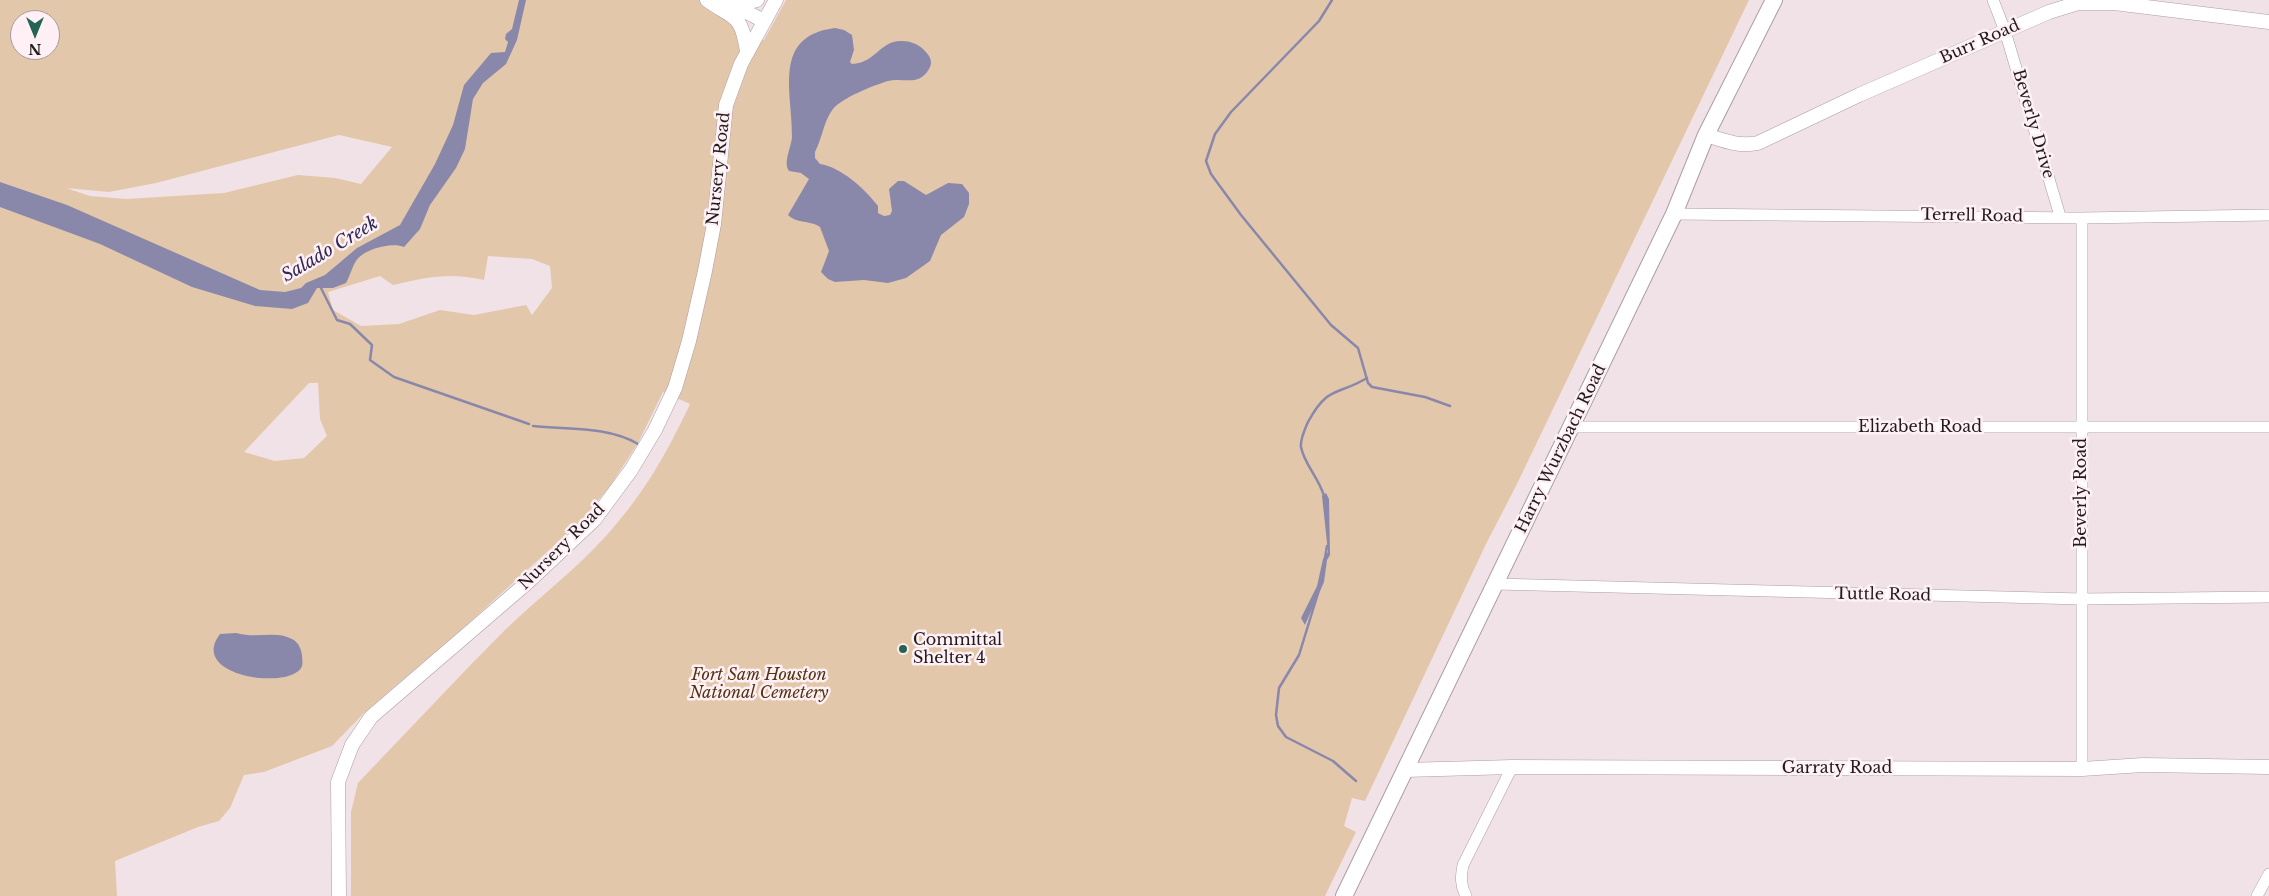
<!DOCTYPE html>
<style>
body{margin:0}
#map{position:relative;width:2269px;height:896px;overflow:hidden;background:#f1e2e7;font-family:"Libre Baskerville",serif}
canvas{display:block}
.north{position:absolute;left:10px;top:10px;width:50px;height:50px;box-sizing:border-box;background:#fef0f4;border:1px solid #a59b9e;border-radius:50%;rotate:180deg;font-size:14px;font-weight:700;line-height:20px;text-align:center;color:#201b1d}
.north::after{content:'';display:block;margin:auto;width:18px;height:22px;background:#246452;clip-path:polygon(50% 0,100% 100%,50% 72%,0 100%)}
</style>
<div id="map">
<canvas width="2269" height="896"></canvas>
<div class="north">N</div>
</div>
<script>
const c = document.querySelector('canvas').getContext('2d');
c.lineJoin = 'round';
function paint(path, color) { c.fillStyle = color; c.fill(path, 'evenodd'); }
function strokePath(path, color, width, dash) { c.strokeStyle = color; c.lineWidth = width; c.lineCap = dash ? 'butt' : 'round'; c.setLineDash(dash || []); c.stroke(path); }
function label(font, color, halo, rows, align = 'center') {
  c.font = font + ' "Libre Baskerville",serif'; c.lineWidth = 5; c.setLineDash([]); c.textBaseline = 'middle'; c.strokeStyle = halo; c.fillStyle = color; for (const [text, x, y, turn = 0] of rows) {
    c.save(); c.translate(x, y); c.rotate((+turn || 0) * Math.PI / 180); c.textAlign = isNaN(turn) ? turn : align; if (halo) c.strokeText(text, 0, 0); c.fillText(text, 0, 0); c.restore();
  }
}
const green = new Path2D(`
 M0,0H700L737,29L764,40L786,0H1749L1517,484L1486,544L1365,801L1352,798L1344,826L1356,832L1325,896H351V812L358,783C407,732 455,680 505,630C538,598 574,571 605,537C643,495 666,455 690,404L663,392L638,443L610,486L581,521L547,552L462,629L366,711L332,746L264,772L244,775L230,808L219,821L198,827L115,861L117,896H0ZM20,20H50V50H20ZM339,135L392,147L361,184L335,178L298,175L224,193L126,199L90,196L66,188L109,192L156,183ZM488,256L532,259L550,266L552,288L532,315L526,305L474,315L440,310L399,324L361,326L333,310L328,292L380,276L393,285C427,277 449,272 484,280ZM309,383H318L320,419L327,436L304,458L275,461L244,452Z`);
const water = new Path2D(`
 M519,0H526L517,40L506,64L483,83L473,99L465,149L456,168L430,205L420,229L404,247C392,242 364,249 356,261C352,267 350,276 346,283L333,288H317L308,303L292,309L255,306L192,287L100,244L0,207V182L67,205L260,290L285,292L301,288L306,283L325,275L357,248L400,225L435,164L453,125L464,85L491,53L505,52L508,42L505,39L506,34L512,29Z
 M835,28L844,30L852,35L854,50L850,62L852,64C876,63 880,40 902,41C910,41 918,44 923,49C929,55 934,61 929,69C919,87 904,77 888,81C874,85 842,98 833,109C824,120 822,139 815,152V158L820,164C841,167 865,189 878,206V213L884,216L890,215L892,211L889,189L898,181H904L926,195L948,183L962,184L969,193V204L964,217L941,235L930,261L906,278L888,283L864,280L835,282L828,279L821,272L829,251L820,227C810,220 797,224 788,215L809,179L801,173L789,171C783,162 791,148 792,137C793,93 771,36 835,28Z
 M1326,493L1329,499L1330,555L1327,560L1324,582L1305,625L1301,618L1317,586L1323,559L1328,552L1322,496Z
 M236,633C257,639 276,630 292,639C298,642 301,648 302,655C302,658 303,663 302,666C293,691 187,677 220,634Z`);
const stream = new Path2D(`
 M1332,0L1319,21L1231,112L1215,134L1206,161L1211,174L1241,215L1331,325L1358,348L1368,383L1372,387L1425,397L1450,406
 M320,286L337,320L350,324L372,345L370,360L394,377L529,424
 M533,426C568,430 607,426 638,444
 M1324,496C1319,478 1304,464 1301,447C1300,439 1305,429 1308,422C1328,385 1337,396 1367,378
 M1325,558L1327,546
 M1319,590L1299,655L1279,688L1276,715L1278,726L1286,737L1333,761L1356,781`);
const minor = new Path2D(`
 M1993,0L2005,31L2060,216
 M1674,214L2082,218L2269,215
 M2082,218V769
 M1572,427H2269
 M1496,584L2082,599L2269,597
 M1466,896C1460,885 1461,876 1463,865L1512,767
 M2257,896L2269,874`);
const tertiary = new Path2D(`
 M707,0C735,20 741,13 747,51
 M723,0L764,21
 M734,6L757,0
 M1706,135C1725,141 1739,147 1758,143L1859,95L2049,12L2078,3H2114L2269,22
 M1405,770L1512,767L2082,769L2143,765L2269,767
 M339,896L338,782L352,745L371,717L528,582L594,520L631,470L655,430L675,388L689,341L705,271L714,224L726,105L741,64L776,0`);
const secondary = new Path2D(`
 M1344,896L1674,214L1706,135L1774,0`);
const markers = [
 [903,649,5,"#246452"]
];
const streetNames = [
 ["Burr Road",1980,42,-24],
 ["Beverly Drive",2033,124,74],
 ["Nursery Road",719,169,-84],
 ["Terrell Road",1972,216,1],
 ["Elizabeth Road",1920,427],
 ["Harry Wurzbach Road",1561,449,-64],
 ["Beverly Road",2081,493,-90],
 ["Nursery Road",562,547,-45],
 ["Tuttle Road",1883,595,1],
 ["Garraty Road",1837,768]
];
const poiNames = [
 ["Committal",913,640],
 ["Shelter 4",913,658]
];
const parkNames = [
 ["Fort Sam Houston",759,675],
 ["National Cemetery",759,693]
];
const waterNames = [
 ["Salado Creek",330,250,-31]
];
paint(green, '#e3c7ab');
paint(water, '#8988ab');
strokePath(stream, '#8988ab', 2.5);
strokePath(minor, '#ab9ea2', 12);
strokePath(tertiary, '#ab9ea2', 15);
strokePath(secondary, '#ab9ea2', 18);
strokePath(minor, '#fff', 11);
strokePath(tertiary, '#fff', 14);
strokePath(secondary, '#fff', 16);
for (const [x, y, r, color] of markers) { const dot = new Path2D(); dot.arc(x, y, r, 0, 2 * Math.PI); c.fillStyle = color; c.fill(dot); strokePath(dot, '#fef0f4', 2); }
label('16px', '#201b1d', '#fef0f4', streetNames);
label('16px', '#201b1d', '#fef0f4', poiNames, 'left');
label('italic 16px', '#523310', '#fef0f4', parkNames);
label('italic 18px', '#2e2958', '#fef0f4', waterNames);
</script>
